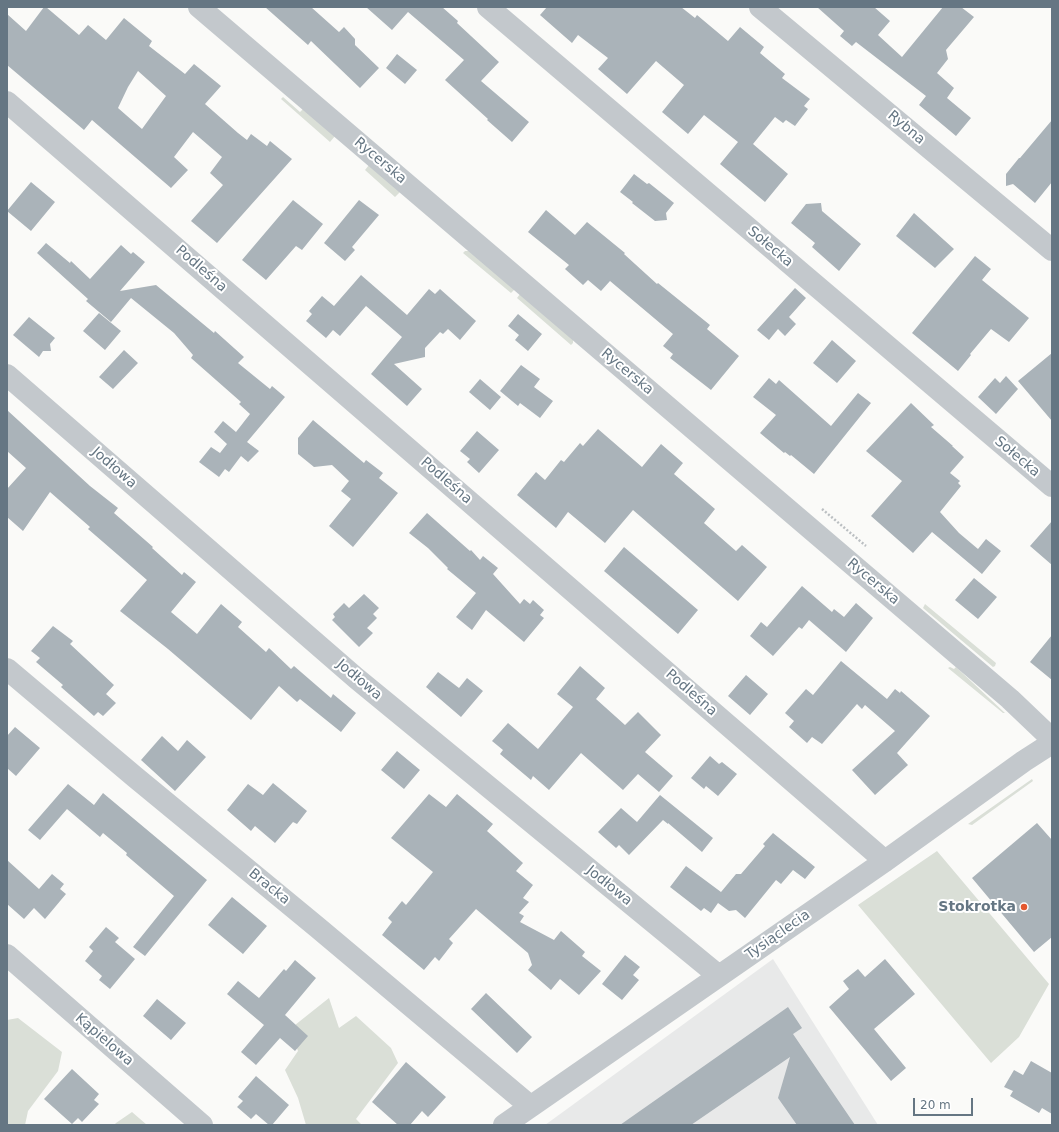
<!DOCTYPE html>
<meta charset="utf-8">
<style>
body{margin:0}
#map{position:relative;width:1059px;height:1132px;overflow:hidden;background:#fafaf8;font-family:"DejaVu Sans",sans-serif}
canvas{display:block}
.frame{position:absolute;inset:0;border:8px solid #657683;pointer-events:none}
.scale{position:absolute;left:913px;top:1098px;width:60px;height:18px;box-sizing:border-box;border:2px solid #657683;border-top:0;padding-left:5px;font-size:12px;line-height:14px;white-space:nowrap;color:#657683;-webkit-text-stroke:3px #fff;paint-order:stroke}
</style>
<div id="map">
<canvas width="1059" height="1132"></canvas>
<div class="frame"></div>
<div class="scale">20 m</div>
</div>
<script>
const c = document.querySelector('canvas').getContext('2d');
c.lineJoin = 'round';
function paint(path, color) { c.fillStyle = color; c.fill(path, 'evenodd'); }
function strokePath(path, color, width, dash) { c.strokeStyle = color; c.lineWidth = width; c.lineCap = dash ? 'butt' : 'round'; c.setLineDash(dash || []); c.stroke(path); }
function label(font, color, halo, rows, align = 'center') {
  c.font = font + ' "DejaVu Sans",sans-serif'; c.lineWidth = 4; c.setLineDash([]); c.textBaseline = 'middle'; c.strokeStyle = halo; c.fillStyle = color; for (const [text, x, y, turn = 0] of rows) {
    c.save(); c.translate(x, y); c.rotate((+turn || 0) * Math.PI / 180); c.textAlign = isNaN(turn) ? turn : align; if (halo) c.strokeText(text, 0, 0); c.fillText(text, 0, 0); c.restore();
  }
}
const built = new Path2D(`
 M773,959L878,1125H545Z`);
const green = new Path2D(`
 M283,97L300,112L303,109L335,136L330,142L281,99Z
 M369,165L400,192L395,197L365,170Z
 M465,251H469L515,289L511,293L463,253Z
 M520,294L573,339V343L571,345L517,298Z
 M925,604L996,663L995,666L993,667L923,608Z
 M950,667L954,669L956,667L1005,713H1003L948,668Z
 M1032,779L1033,781L972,825L968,824Z
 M937,851L1049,984L1019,1037L991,1063L858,905Z
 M329,998L339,1028L356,1016L391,1048L398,1063L356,1119L362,1125H306L298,1098L285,1070L298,1051L290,1029Z
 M18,1018L62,1052L58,1071L28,1111L25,1125H7V1020Z
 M132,1112L147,1125H114L116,1123Z`);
const building = new Path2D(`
 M44,7H46L79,35L88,25L106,40L124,18L152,41L149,46L185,74L194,64L221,86L205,104L238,133L247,140L251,134L267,146L270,141L292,159L217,243L191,221L223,185L210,173L222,157L193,132L174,157L188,170L171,188L92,120L84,130L7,65V14L26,31ZM138,71L166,96L142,129L118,108L128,87Z
 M265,7H311L339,32L344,27L355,39V45L379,68L360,88L311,41L308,45Z
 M366,7H442L458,21L457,23L499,62L481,81L529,122L512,142L487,120L488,119L445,80L464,60L408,12L392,30Z
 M547,7H681L695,18L697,15L728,41L740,27L764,47L760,53L785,74L782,78L810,99L804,106L808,109L795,126L786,120L783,123L775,117L753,144L788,174L765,202L720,164L738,142L704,115L688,134L662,112L684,85L656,61L627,94L598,69L608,58L578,35L572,43L540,15Z
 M817,7H874L890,21L878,35L902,57L943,7H961L974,17L946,50L948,59L937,73L954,88L947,98L971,118L956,136L919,105L926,96L856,42L852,46L840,36L844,31Z
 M397,54L417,70L405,84L386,68Z
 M1052,120V182L1035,203L1013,184L1006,186V174L1019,158H1020Z
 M634,174L647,184L649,183L674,203L666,213L667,220L655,221L632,203L633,202L620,192Z
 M31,182L55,202L31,231L7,211Z
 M293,200L323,224L302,250L296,246L266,280L242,260Z
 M359,200L379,215L352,247L355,250L345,261L324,243Z
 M821,203L822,211L861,244L839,271L812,247L815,243L791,223L806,204Z
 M546,210L575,235L587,222L625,253L624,254L657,284L658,283L710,325L707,329L739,356L711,390L670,358L673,354L663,346L673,334L610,281L601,291L588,280L583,285L565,269L569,265L528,232Z
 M914,213L954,249L935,268L896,236Z
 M46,243L70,263L71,261L90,279L121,245L131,254L133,252L145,262L120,291L156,285L214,333L215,331L244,357L238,363L270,389L272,386L285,397L247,442L259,451L248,462L241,456L229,472L225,469L219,477L199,462L211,447L220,453L227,444L214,432L223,421L236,432L250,414L239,404L241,402L191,358L193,355L174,333L131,298L111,322L86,301L88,299L37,253Z
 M975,256L991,269L982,280L1029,318L1009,342L991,329L970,354L971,355L958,371L912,333Z
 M361,275L407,315L429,289L435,294L440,289L476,321L460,340L448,329L443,334L440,332L425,348V357L394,364L422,389L407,406L371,374L402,337L366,306L340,336L333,330L326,338L306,321L312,314L309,311L322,296L334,306Z
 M795,288L806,298L789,317L796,324L785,336L778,329L769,340L757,330Z
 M99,313L121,331L105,350L83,331Z
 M518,314L542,334L528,351L515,340L519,335L508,326Z
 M29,317L55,338L50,344L51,351H43L39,357L13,335Z
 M832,340L856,361L837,383L813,363Z
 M124,350L138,363L113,389L99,377Z
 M1052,353V421L1018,381Z
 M521,365L540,379L534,387L553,401L540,418L520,403L518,406L500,391Z
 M1006,376L1018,389L996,414L978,397L995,378L1000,383Z
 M769,378L776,384L779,380L831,426L858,393L871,403L814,474L791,455L790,456L785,452L784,453L760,433L776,415L753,397Z
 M480,379L501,397L490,410L469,392Z
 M911,403L934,425L931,427L953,446H952L964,457L950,473L960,481L958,483L961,486L940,512L959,533L978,549L986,539L1001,551L982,574L932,532L913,553L871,516L902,481L866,451Z
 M7,410L90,486L118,508L114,513L153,547L152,548L182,575L184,572L196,582L171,612L197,634L221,604L242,622L238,627L266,652L269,648L291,669L294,666L331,698L333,694L356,713L341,732L300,699L297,702L279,686L251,720L168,649L120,611L147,580L88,529L90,527L50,492L23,531L7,517V489L26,468L7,451Z
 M313,420L364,463L366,460L383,473L379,478L398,493L353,547L329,526L351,499L341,491L349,481L332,465L314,467L298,454V438Z
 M598,429L642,467L661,444L683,463L674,474L715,509L704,523L736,551L742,545L767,567L738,601L633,510L605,543L568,512L556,528L517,495L536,472L545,480L561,460L564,462L580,443L583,446Z
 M477,431L499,450L479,473L467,462L470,459L460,451Z
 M427,513L470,551L471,550L480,560L483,556L498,568L493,574L520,604L524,599L530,604L533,600L544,610L540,615L544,618L524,642L486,610L472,630L456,617L476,593L447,569L448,568L428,548L409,533Z
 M1052,521V565L1030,546Z
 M624,547L698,610L678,634L604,571Z
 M974,578L997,597L978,619L955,600Z
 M802,586L832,612L834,609L844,617L856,603L873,618L846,652L809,620L802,629L799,627L773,656L750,636L761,622L767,627Z
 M364,594L379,608L373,614L377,618L367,628L373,633L359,647L332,620L335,617L333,614L344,603L349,608Z
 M53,626L73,641L70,644L114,685L106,694L116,703L103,716L98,712L94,716L61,687L63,685L36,662L40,658L31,651Z
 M1052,635V680L1030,662Z
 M841,661L887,699L895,689L900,693L901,691L930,716L897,753L908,765L875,795L852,770L895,731L865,705L862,709L857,704L822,744L812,737L807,743L789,727L794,721L785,713L806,689L813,695Z
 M580,666L605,688L596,699L625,725L638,712L661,735L645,752L673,776L659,792L638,774L623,790L581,753L549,790L533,776L531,780L500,754L503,750L492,741L508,723L538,749L573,707L557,694Z
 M438,672L459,688L467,678L483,691L461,717L426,687Z
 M746,675L768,694L750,715L728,696Z
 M15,727L40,748L16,776L7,768V736Z
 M162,736L178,751L187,740L206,757L175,791L141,760Z
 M397,751L420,770L404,789L381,770Z
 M710,756L719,764L722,762L737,774L718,796L706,786L704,789L691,778Z
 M273,783L307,811L297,824L293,822L275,843L255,826L251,831L227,810L248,784L263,795Z
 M68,784L94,805L103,793L207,880L145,956L133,947L174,896L126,855L127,853L103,833L100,837L67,809L40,840L28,830Z
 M429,794L446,807L457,794L493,824L487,831L523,863L516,871L533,885L523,898L529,902L519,913L524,916L520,922L554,940L561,931L585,952L582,956L601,971L579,995L560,979L551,990L528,970L532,965L528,953L476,909L449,939L453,943L439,961L435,957L424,970L382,935L392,922L388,918L402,901L406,905L433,872L391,838Z
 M660,795L713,838L702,852L668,823V824L663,820L629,855L619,845L616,848L598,832L621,808L637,822Z
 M1037,823L1052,840V937L1034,952L972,878Z
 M773,833L815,867L805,879L793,870L781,884L776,880L745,918L736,910L729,911L718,903L711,913L704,908L701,911L670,887L686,866L721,892L736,874H741L765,846L763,844Z
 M7,860L39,889L52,874L64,884L60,889L66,894L45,919L34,908L24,919L7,904Z
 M232,897L267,926L243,954L208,925Z
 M106,927L119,938L115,942L135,959L110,989L99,980L102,976L85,961L93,951L89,947Z
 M625,955L640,967L633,975L639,980L622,1000L602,984Z
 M885,959L915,994L874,1029L906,1068L891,1081L829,1007L849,989L843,981L858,969L865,977Z
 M295,960L316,978L285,1015L308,1036L295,1051L280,1038L256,1065L241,1052L264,1025L227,994L238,981L259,998L284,969L286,971Z
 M486,993L532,1037L517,1053L471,1009Z
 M157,999L186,1023L171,1040L143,1016Z
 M788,1007L802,1028L793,1034L855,1125H797L778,1098L790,1057L691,1125H620Z
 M1031,1061L1052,1073V1114L1042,1108L1039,1113L1010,1096L1013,1091L1004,1087L1014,1070L1023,1075Z
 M406,1062L446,1097L428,1117L422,1111L410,1125H398L372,1102Z
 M72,1069L99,1094L94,1100L99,1104L82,1122L78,1118L72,1124L44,1099Z
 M256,1076L289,1105L272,1125H269L256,1114L251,1119L237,1107L243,1101L238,1097Z`);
const path = new Path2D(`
 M822,509L866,546`);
const minor = new Path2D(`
 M199,7L1010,699L1052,739
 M488,7L1052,486
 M760,7L1052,250
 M7,102L885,861
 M7,375L356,678L719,976
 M7,669L135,777L317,927L530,1106
 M7,955L202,1125
 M504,1125L885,861L1024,761L1052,743`);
const markers = [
 [1024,907,4,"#e4572e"]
];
const streetNames = [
 ["Rybna",906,128,40],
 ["Rycerska",380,161,40],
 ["Sołecka",770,247,40],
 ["Podleśna",201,269,41],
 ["Rycerska",627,372,40],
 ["Sołecka",1017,457,40],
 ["Jodłowa",114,468,41],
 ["Podleśna",446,481,41],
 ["Rycerska",873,582,40],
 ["Jodłowa",359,680,40],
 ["Podleśna",691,693,41],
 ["Jodłowa",609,886,39],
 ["Bracka",269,887,39],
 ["Tysiąclecia",778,935,-35],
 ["Kąpielowa",104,1040,41]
];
const poiNames = [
 ["Stokrotka",1016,907]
];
paint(built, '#e8e9e9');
paint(green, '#dadfd7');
paint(building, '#aab3b9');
strokePath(path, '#bbbfc2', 2.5, [2, 2]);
strokePath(minor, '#c3c8cc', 22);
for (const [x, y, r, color] of markers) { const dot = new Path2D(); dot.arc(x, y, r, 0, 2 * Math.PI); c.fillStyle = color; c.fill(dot); strokePath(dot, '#fff', 1.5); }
label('14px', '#657683', '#fff', streetNames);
label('bold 14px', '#657683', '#fff', poiNames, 'right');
</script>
